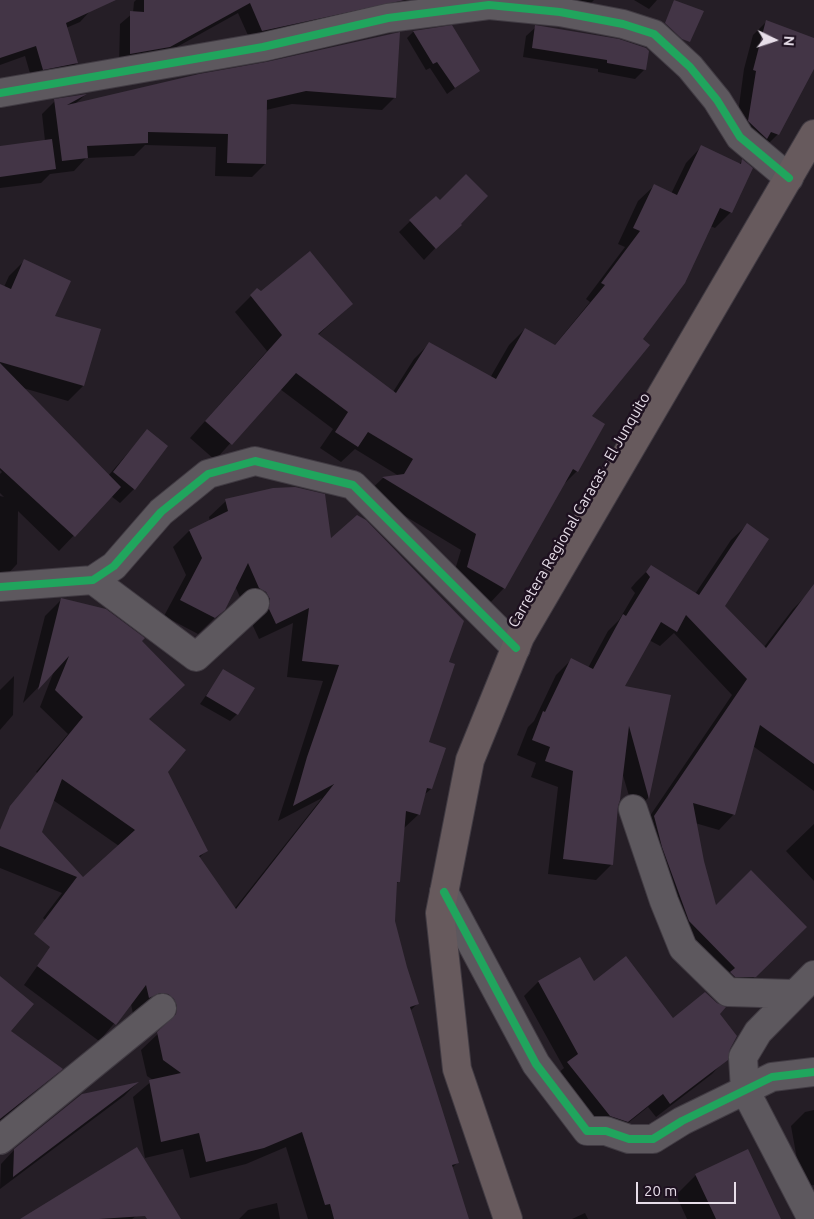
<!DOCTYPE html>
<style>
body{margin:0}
#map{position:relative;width:814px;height:1219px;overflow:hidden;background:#251e26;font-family:Ubuntu,sans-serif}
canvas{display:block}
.north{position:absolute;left:749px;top:15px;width:50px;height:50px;-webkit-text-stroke:4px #1e1120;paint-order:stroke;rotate:94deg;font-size:14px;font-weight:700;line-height:20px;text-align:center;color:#e7dee9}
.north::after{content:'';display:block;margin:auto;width:18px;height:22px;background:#e7dee9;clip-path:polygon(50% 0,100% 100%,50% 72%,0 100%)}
.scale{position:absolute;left:636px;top:1182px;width:100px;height:22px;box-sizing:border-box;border:2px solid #e7dee9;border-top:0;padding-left:6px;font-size:15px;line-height:18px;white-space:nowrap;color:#e7dee9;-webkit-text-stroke:4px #1e1120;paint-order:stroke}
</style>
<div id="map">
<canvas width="814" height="1219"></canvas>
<div class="north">N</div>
<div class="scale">20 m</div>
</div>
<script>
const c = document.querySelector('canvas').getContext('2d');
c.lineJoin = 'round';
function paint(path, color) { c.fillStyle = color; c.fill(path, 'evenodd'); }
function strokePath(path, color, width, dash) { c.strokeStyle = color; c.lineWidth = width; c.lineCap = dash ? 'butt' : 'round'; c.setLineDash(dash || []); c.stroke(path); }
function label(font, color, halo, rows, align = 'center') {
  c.font = font + ' Ubuntu,sans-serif'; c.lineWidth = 5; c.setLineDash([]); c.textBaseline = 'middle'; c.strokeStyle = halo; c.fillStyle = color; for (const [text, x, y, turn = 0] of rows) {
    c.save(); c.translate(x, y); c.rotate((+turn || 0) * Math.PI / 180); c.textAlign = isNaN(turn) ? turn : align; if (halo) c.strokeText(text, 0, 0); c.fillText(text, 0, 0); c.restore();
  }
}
const shadow = new Path2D(`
 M0,0H86L91,10L80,22L66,28L77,63L66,74L32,80L25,56L0,65Z
 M136,0H426L251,42L238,13L157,58L119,65L120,24L133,13L134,2Z
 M514,0H594L580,14Z
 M634,0H657L649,9Z
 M767,21L814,39V67L778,134L764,148L735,135L744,69L753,35Z
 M452,27L478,71L447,94L430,68L426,70L407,38L413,32Z
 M536,27L644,70L635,79L598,72V69L523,57L526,36Z
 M199,75L395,97L382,110L292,104L266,110L265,164L252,177L215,176L216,147L145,145L134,156L86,158L74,171L50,174L41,183L0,188V147L45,141L42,114L55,101L84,96L75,104Z
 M701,147L739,164L742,161L731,212L715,228L710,226L642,339L590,417L577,471L563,485L504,588L489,604L451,583L461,550L367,493L383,478L399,476L355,449L341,462L320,448L333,429L280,389L215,460L190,438L267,351L235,312L257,290L261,292L352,304L318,335L393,392L414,359L430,343L490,378L509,345L525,329L554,346L590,302L586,299L625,247L618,244L638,201L654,186L671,194L686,163Z
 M435,197L459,223L424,260L399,232Z
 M24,261L53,317L83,386L68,401L23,388L108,476L147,431L166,446L134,489L120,503L111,496L59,551L18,511L17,564L5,577L0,576V496L4,497L0,493V474L2,472L0,470V285L4,287L9,276Z
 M226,501L330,541L448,663L427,742L431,789L424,795L419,814L403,829L399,881L396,884L394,921L405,967L417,1004L410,1011L457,1163L452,1168L468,1219H308L286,1147L246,1164L190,1178L183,1149L145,1158L133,1097L153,1080L147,1076L141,1050L161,1031L162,1023L143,1008L133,1014L131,1004L99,1041L24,985L60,934L43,918L62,893L0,868V837L42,776L36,772L68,734L40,707L54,671L23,703L45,616L62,599L140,641L147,720L167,772L206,851L199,858L235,908L322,798L278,821L323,681L287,677L293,623L259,639L253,626L254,616L243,604L235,586L224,609L198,634L164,616L186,575L173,547L189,531L210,521L209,517ZM53,800L119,846L83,879L40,833Z
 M747,525L723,606L764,647L793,609L809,593L814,596V791L753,746L734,814L719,830L695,823L703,862L715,907L805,927L739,992L674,937L639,832L732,695L674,633L660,646L649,640L623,687L670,696L648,798L634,813L622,772L616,806L611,865L596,880L548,874L558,787L531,777L536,763L517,755L528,727L534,721L556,675L571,660L588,668L608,631L619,620L635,593L631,588L636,582L651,567L695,594L731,540Z
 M223,671L237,714L230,721L200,704Z
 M14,676L13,715L0,730V690Z
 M814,824V881L786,851Z
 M538,982H594L672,1020L718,1014L728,1049L726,1059L712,1074L656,1117L648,1107L613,1135L596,1130L554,1077L564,1068L524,996Z
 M0,1028L61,1069L0,1121Z
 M136,1084L124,1096L0,1189L1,1164L15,1149Z
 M814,1110V1185L802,1187L791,1126L805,1112Z
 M696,1175L779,1219H687L676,1195Z
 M277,1203L280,1219H239L248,1210Z
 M585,1213L588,1219H572Z
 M136,1216L132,1219H22Z`);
const building = new Path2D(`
 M0,0H116L66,23L78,63L43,70L36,46L0,58Z
 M144,0H405L262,31L250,3L170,47L130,54V11L144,12Z
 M674,0L704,11L690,42L682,39L665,23Z
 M766,20L814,38V69L779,135L771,132L767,139L748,121L756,71L753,70Z
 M452,25L480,71L455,88L437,62L433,64L413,31Z
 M535,25L619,39L646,48L649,51L646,70L607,63V60L532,48Z
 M400,32L396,98L306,91L267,100L266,164L227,163L228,134L148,132V143L87,146L88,158L62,161L54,99L87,94L67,105L199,74L266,62Z
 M52,139L56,169L0,177V146Z
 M701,145L741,164L742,159L753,168L732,213L720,208L685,283L643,339L650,345L592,416L605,424L578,472L573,469L505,589L467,567L476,534L382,477L404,474L413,459L368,432L358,447L335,432L348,412L296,373L232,445L205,421L282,335L250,295L257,288L261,291L310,251L353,304L318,334L396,393L429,342L496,379L525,328L555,345L605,285L601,283L640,231L633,228L654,184L677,195Z
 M466,174L488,196L461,224L462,225L436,249L409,220L436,196L440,200Z
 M24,259L71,281L55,316L101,329L84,386L0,362V284L11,289Z
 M0,363L121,487L75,537L0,468Z
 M147,429L168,446L135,490L113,472Z
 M295,487L325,494L331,538L357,515L366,520L464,621L449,662L455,664L429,742L446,748L432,789L427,788L420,815L406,811L400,882H397L395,921L407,967L419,1004L410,1007L459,1163L452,1165L469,1219H334L330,1204L325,1205L302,1132L264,1148L206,1162L199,1133L161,1142L149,1080L181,1073L163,1060L157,1032L176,1014L177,1006L174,999L168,994L160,993L149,998L146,985L116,1025L37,966L50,947L34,934L77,877L0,846V830L10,806L83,717L55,690L69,656L38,690L61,598L106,609L145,638L142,641L185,685L149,719L186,750L168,772L208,851L199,856L236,909L334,784L293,806L307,757L339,665L302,661L309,608L276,624L269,609L270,599L266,592L259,588L248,563L225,610L215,618L180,600L202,558L189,530L228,511L225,499L273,488ZM62,779L135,830L83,877L42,832Z
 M747,523L769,539L725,606L766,648L814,584V764L760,725L735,815L693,803L704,861L716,905L751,870L807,927L756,977H735L730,972L735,968L689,921L662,847L654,816L747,679L686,615L677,632L661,622L625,686L671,695L649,799L629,726L620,800L618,806L613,865L563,859L573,771L545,761L550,747L532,740L543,711L545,712L571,658L593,669L623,614L626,616L650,577L646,572L651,565L699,595Z
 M223,669L255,688L238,715L206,696Z
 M626,956L673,1018L705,992L717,1003L726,1007L720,1014L737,1036L730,1049L728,1060L712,1072L670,1104L663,1094L628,1122L610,1116L567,1062L578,1054L538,981L580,957L594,981Z
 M0,976L34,1004L11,1031L63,1069L0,1119Z
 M139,1082L13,1177L14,1149L82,1094Z
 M137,1147L181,1219H147L145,1216L99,1219H20Z
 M748,1149L781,1219H716L695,1174Z`);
const minor = new Path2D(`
 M0,93L263,47L388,18L489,5L560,12L623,24L654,34L690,67L717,100L740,137L789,178
 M93,580L196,657L255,603
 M0,587L93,580L114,566L161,512L208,474L255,461L353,485L516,648
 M633,809L664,901L683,948L728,992L794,994
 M444,892L536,1064L587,1131H606L629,1139H653L682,1121L772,1077L814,1072
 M0,1140L162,1008
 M812,1219L745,1090L743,1057L758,1032L814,975`);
const major = new Path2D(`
 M508,1219L457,1069L440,913L470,760L520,637L814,134`);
const cycleway = new Path2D(`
 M0,93L263,47L388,18L489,5L560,12L623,24L654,34L690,67L717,100L740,137L789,178
 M0,587L93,580L114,566L161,512L208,474L255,461L353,485L516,648
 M444,892L536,1064L587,1131H606L629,1139H653L682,1121L772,1077L814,1072`);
const streetNames = [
 ["Carretera Regional Caracas - El Junquito",579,510,-60]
];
paint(shadow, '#0007');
paint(building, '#433546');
strokePath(minor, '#413b43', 30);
strokePath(major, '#413b43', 30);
strokePath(minor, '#5d585e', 28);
strokePath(major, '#675a5d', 28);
strokePath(cycleway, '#20a55d', 8);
label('15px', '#e7dee9', '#1e1120', streetNames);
</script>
